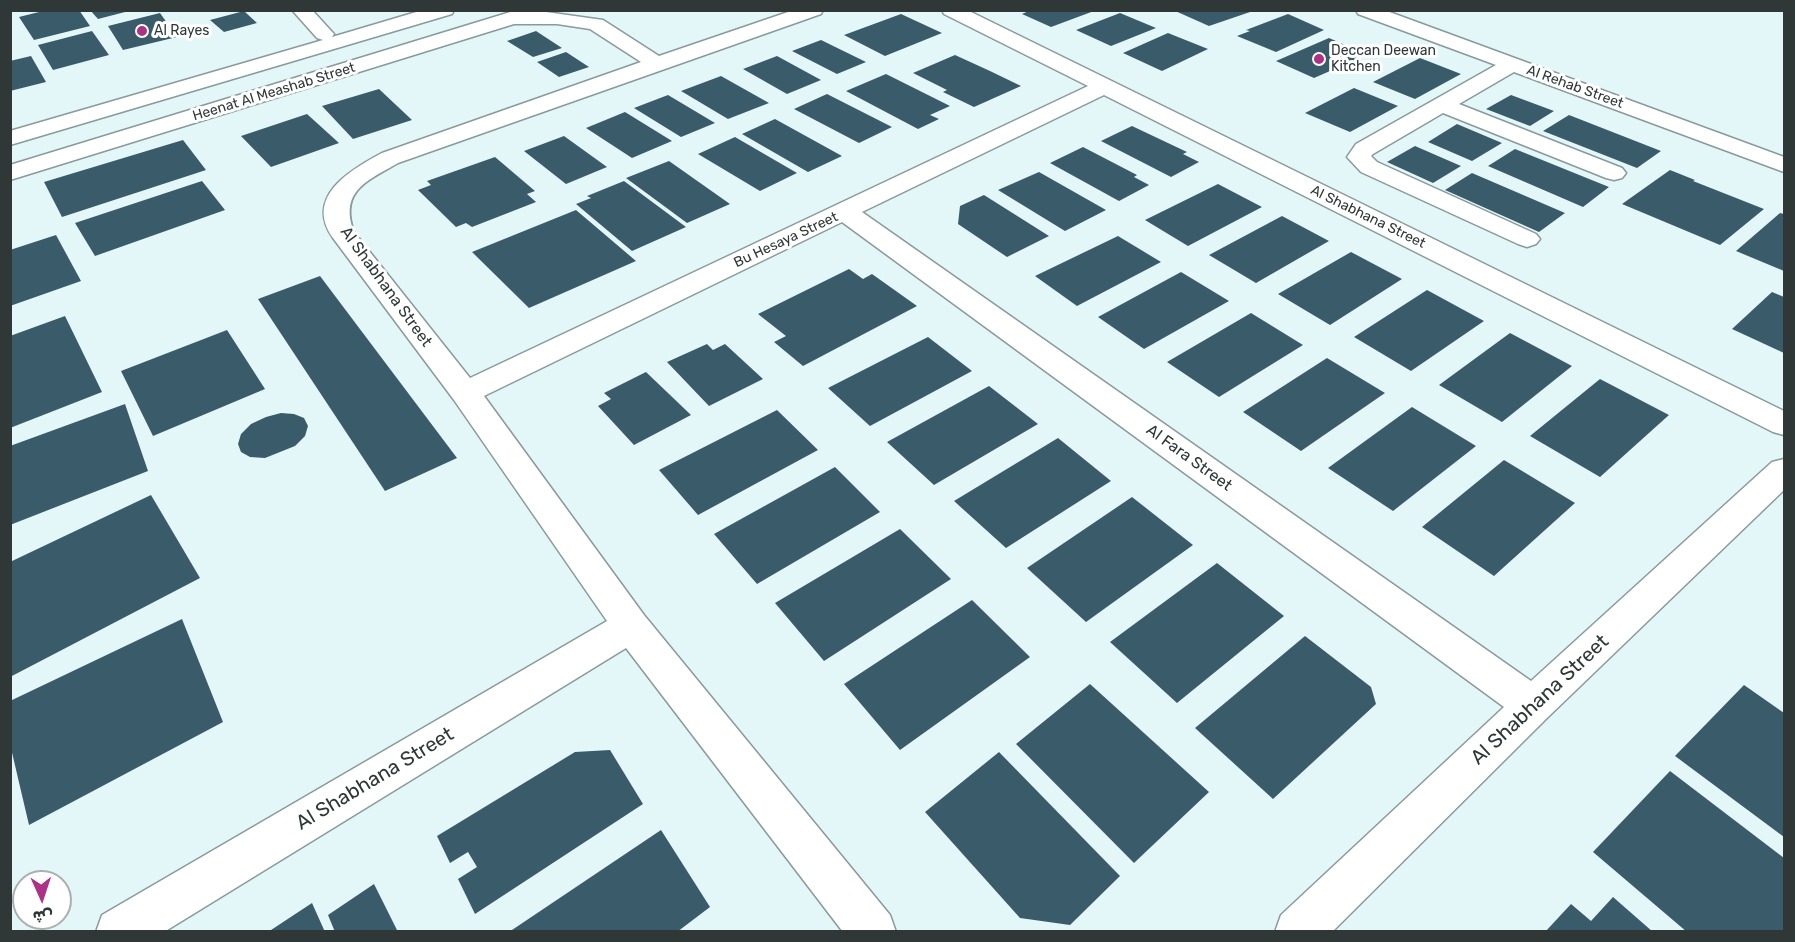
<!DOCTYPE html>
<meta charset="utf-8">
<style>
body{margin:0}
#map{position:relative;width:1795px;height:942px;overflow:hidden;background:#e4f7f8;font-family:Rubik,"Noto Naskh Arabic",sans-serif}
canvas{display:block}
.frame{position:absolute;inset:0;border:12px solid #2f3737;pointer-events:none}
.north{position:absolute;left:12px;top:870px;width:60px;height:60px;box-sizing:border-box;background:#fff;border:2px solid #acafaf;border-radius:50%;rotate:177deg;font-size:16px;font-weight:700;line-height:24px;text-align:center;color:#2f3737}
.north::after{content:'';display:block;margin:auto;width:21px;height:27px;background:#ac3286;clip-path:polygon(50% 0,100% 100%,50% 72%,0 100%)}
</style>
<div id="map">
<canvas width="1795" height="942"></canvas>
<div class="frame"></div>
<div class="north">ش</div>
</div>
<script>
const c = document.querySelector('canvas').getContext('2d');
c.lineJoin = 'round';
function paint(path, color) { c.fillStyle = color; c.fill(path, 'evenodd'); }
function strokePath(path, color, width, dash) { c.strokeStyle = color; c.lineWidth = width; c.lineCap = dash ? 'butt' : 'round'; c.setLineDash(dash || []); c.stroke(path); }
function label(font, color, halo, rows, align = 'center') {
  c.font = font + ' Rubik,sans-serif'; c.lineWidth = 6; c.setLineDash([]); c.textBaseline = 'middle'; c.strokeStyle = halo; c.fillStyle = color; for (const [text, x, y, turn = 0] of rows) {
    c.save(); c.translate(x, y); c.rotate((+turn || 0) * Math.PI / 180); c.textAlign = isNaN(turn) ? turn : align; if (halo) c.strokeText(text, 0, 0); c.fillText(text, 0, 0); c.restore();
  }
}
const building = new Path2D(`
 M47,10H79L90,26L34,40L19,17Z
 M90,10H129V11L98,19Z
 M1031,10H1094V11L1051,27L1022,14Z
 M1173,10H1253V11L1209,26Z
 M244,11L257,23L224,32L210,20Z
 M160,13L177,37L123,50L108,26Z
 M1120,13L1156,28L1111,46L1076,30Z
 M901,14L942,33L885,56L844,35Z
 M1288,14L1324,30L1276,52L1237,36L1250,31L1246,30Z
 M92,31L109,55L53,70L38,45Z
 M536,31L562,48L533,57L507,41Z
 M1168,33L1208,49L1162,71L1123,53Z
 M1329,38L1366,54L1356,58L1362,60L1335,73L1330,71L1314,78L1276,61Z
 M821,40L866,62L837,74L792,51Z
 M566,52L589,67L559,77L537,62Z
 M955,55L990,71L1021,86L974,107L943,92L947,90L913,73Z
 M31,56L46,82L10,91V61Z
 M777,56L821,80L787,94L743,69Z
 M1420,58L1461,74L1415,99L1373,82Z
 M886,74L950,106L930,115L939,119L918,129L846,91Z
 M721,76L769,103L728,119L681,91Z
 M1354,88L1398,106L1350,132L1305,113Z
 M379,89L412,120L353,139L322,106Z
 M827,94L892,127L859,143L794,109Z
 M668,95L715,123L681,137L634,108Z
 M1511,95L1554,111L1530,126L1486,109Z
 M625,112L672,141L632,158L586,128Z
 M307,114L339,143L271,167L241,136Z
 M1569,115L1661,151L1637,168L1543,131Z
 M775,119L842,156L808,172L742,134Z
 M1457,124L1502,143L1472,161L1428,142Z
 M1132,126L1187,152L1183,154L1199,162L1171,177L1101,141Z
 M564,136L607,167L566,184L524,151Z
 M735,137L797,173L760,191L698,154Z
 M183,140L206,170L62,217L44,182Z
 M1415,146L1461,166L1433,183L1387,162Z
 M1083,147L1137,175L1134,177L1149,185L1119,201L1050,163Z
 M1515,149L1609,187L1583,207L1488,166Z
 M495,157L535,191L527,194L536,202L472,227L466,223L456,227L418,190L431,185L427,181Z
 M669,161L730,204L687,223L626,178Z
 M1670,170L1695,180L1693,181L1764,209L1720,245L1622,204Z
 M1039,172L1106,210L1065,231L998,190Z
 M1472,173L1565,213L1539,232L1445,190Z
 M202,181L225,210L95,256L75,223Z
 M624,181L686,227L632,251L576,204L591,198L587,196Z
 M1218,184L1262,207L1188,246L1145,220Z
 M984,195L1049,236L1007,257L958,224L960,206Z
 M576,210L636,261L529,308L472,252Z
 M1780,213L1784,214V271L1736,251Z
 M1282,216L1329,241L1256,283L1209,255Z
 M56,235L81,281L10,306V250Z
 M1118,236L1161,262L1077,306L1035,276Z
 M1351,252L1402,279L1330,325L1278,294Z
 M849,269L863,279L872,274L917,306L803,366L774,342L786,336L758,314Z
 M1181,272L1229,301L1144,349L1098,317Z
 M320,276L457,458L385,491L258,299Z
 M1427,290L1484,321L1411,371L1354,337Z
 M1772,292L1784,297V353L1732,329Z
 M1251,313L1303,345L1219,397L1167,362Z
 M65,316L102,392L10,428V336Z
 M227,330L265,389L153,436L121,371Z
 M1510,333L1572,366L1502,422L1439,385Z
 M928,337L972,371L870,426L828,388Z
 M707,344L713,350L725,344L763,379L709,406L667,362Z
 M1327,358L1385,393L1301,451L1243,412Z
 M646,372L691,415L634,445L598,406L611,399L604,393Z
 M1600,379L1669,415L1600,477L1530,436Z
 M989,386L1038,424L934,485L887,442Z
 M125,404L148,471L10,525V446Z
 M1412,407L1476,446L1393,511L1328,468Z
 M777,410L818,450L698,515L659,470Z
 M281,413L294,414L304,418L308,426L305,436L295,446L265,458L250,457L241,452L238,444L241,434L251,424L266,417Z
 M1058,438L1111,481L1006,548L954,501Z
 M1504,460L1575,503L1494,576L1422,527Z
 M835,467L880,512L757,584L714,534Z
 M151,495L200,578L10,677V562Z
 M1132,497L1193,545L1086,622L1027,568Z
 M900,529L951,579L824,661L775,603Z
 M1217,563L1284,616L1177,703L1110,642Z
 M972,600L1030,657L900,750L844,684Z
 M182,619L223,722L29,825L10,744V701Z
 M1305,636L1371,687L1376,704L1273,799L1195,728Z
 M1090,684L1209,792L1134,863L1016,744Z
 M1744,685L1784,713V837L1675,756Z
 M610,750L643,804L475,914L458,879L477,867L468,852L450,863L437,836L575,752Z
 M999,752L1120,876L1070,925L1020,918L925,812Z
 M1670,771L1784,858V932H1687L1593,852Z
 M661,830L710,907L677,932H509Z
 M374,884L398,932H335L328,915Z
 M1613,897L1653,932H1545L1571,904L1591,921Z
 M312,903L325,932H268Z`);
const minor = new Path2D(`
 M292,10H312L334,34L332,37L423,10H454L452,14L10,145V131L323,40L317,38Z
 M517,10H547L546,12L603,20L659,56L794,10H823L821,14L398,163C367,181 339,191 354,232L470,378L1088,86L944,14L942,10H967L1784,411V435L1773,432L1104,95L862,212L1531,681L1772,462L1784,459V490L1547,718L1332,932H1275L1281,915L1504,707L842,222L484,396L644,615L890,915L896,932H843L626,648L164,932H96L102,915L607,621L454,400L333,238C304,197 350,170 382,153L641,62L590,29L557,24H514L10,180V165Z
 M1356,10H1384L1784,157V172L1514,72L1459,104L1622,168L1626,173L1622,178L1614,180L1606,178L1443,113L1373,154L1371,156L1377,162L1536,234L1540,239L1536,244L1527,247L1518,244L1361,172L1347,157L1356,144L1496,65L1358,14Z`);
const markers = [
 [142,31,6,"#ac3286"],
 [1319,59,6,"#ac3286"]
];
const farPoinames = [
 ["Al Rayes",154,31],
 ["Deccan Deewan",1331,51],
 ["Kitchen",1331,67]
];
const farStreetnames = [
 ["Al Rehab Street",1575,87,20],
 ["Heenat Al Meashab Street",274,92,-17],
 ["Al Shabhana Street",1368,217,26],
 ["Bu Hesaya Street",786,240,-25]
];
const streetNames = [
 ["Al Shabhana Street",386,287,54],
 ["Al Fara Street",1189,458,36]
];
const nearStreetnames = [
 ["Al Shabhana Street",1540,700,-43],
 ["Al Shabhana Street",375,779,-31]
];
paint(building, '#3a5b6a');
strokePath(minor, '#889a9b', 3);
paint(minor, '#fff');
for (const [x, y, r, color] of markers) { const dot = new Path2D(); dot.arc(x, y, r, 0, 2 * Math.PI); c.fillStyle = color; c.fill(dot); strokePath(dot, '#fff', 2); }
label('14px', '#2f3737', '#fff', farPoinames, 'left');
label('14px', '#2f3737', '#fff', farStreetnames);
label('16px', '#2f3737', '#fff', streetNames);
label('20px', '#2f3737', '#fff', nearStreetnames);
</script>
